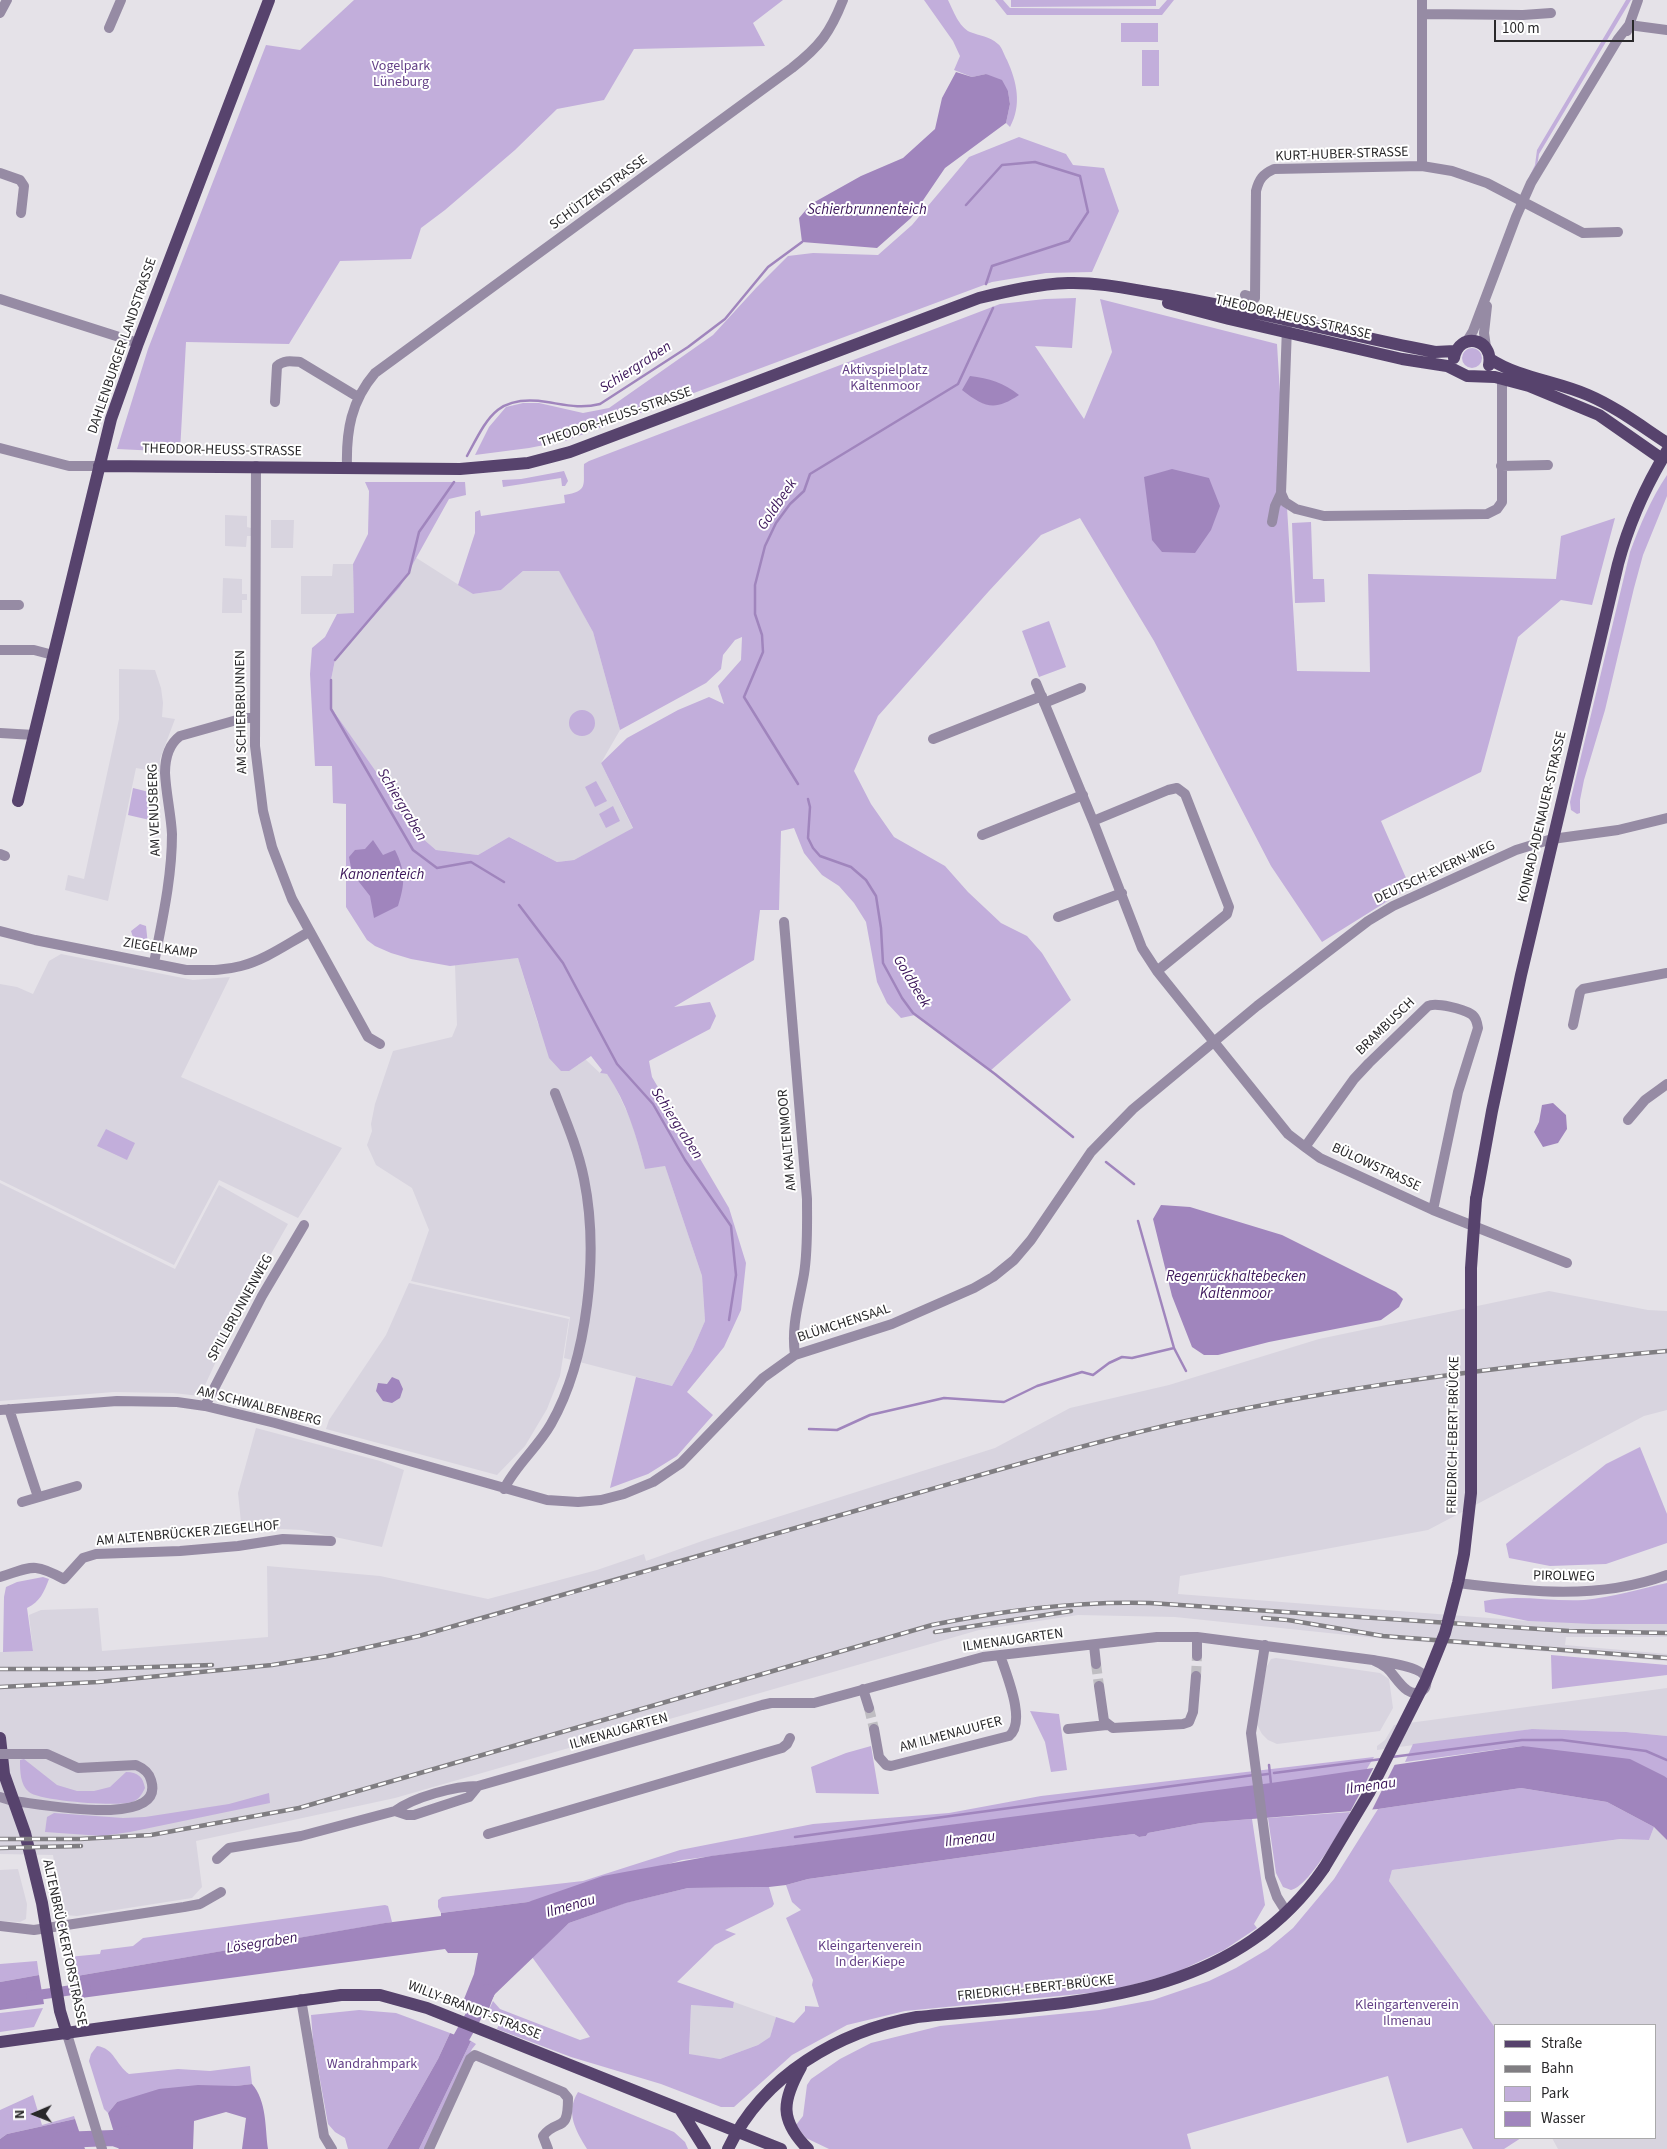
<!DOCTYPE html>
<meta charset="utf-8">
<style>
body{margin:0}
#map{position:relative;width:1667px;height:2149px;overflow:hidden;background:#e5e2e8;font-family:"Source Sans 3",sans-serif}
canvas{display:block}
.legend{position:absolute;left:1494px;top:2024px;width:162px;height:115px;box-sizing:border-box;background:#fff;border:1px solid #a9a9aa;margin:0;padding:6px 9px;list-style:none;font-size:15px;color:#29282a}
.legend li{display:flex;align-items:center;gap:10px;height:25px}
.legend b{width:25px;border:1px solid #a9a9aa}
.north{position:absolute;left:10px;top:2089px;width:50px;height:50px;-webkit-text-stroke:4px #fff;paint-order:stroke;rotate:269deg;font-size:14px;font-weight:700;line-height:20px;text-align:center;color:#29282a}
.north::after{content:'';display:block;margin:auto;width:18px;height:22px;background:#29282a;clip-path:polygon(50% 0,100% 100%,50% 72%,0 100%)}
.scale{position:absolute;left:1494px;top:20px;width:140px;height:22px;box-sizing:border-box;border:2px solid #29282a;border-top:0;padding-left:6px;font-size:15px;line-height:18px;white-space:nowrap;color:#29282a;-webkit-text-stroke:4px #fff;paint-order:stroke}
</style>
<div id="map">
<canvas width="1667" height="2149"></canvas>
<ul class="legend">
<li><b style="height:6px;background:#57436d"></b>Straße</li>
<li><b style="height:6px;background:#807e82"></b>Bahn</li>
<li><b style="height:14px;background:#c2aedb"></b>Park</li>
<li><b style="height:14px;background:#a085bd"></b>Wasser</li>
</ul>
<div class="north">N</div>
<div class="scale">100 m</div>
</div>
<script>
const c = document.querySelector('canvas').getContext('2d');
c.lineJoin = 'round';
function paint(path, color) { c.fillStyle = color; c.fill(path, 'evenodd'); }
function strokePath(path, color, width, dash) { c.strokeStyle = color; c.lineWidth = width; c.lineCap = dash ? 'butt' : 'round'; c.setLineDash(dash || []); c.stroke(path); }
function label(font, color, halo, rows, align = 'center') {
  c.font = font + ' "Source Sans 3",sans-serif'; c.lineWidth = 4; c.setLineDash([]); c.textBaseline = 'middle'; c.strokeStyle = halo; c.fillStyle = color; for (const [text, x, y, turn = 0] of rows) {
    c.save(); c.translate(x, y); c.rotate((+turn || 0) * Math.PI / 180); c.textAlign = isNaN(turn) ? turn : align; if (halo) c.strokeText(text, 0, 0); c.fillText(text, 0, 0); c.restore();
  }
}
const built = new Path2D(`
 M225,515L247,516V527L251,528V536H247L246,547L225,546Z
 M271,520H294L293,548H271Z
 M415,557L473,594L501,590L523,571L559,570L593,632L620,730L601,763L633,829L574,860L557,862L509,837L478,855L436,850L414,831L403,810L332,709L331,680L335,660L400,587Z
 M333,564H353L354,614H301V576H332Z
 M223,578L242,579V594H247V600H242V613H222Z
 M119,669L155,670L161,688L163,703L162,717L175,719L160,759V772L136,768L108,901L65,890L68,875L84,879L119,719Z
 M61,954L193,980L230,977L181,1077L342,1148L298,1218L219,1180L174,1265L0,1180V984L17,987L33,994L49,961Z
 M518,958L538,1024L578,1065L585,1059L600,1073L607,1074L614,1084L632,1123L645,1168L665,1166L702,1276L705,1321L692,1351L672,1386L564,1358L570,1317L411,1281L429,1230L412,1188L376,1165L367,1145L372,1131L371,1124L375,1104L393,1051L452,1037L457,1025L455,965Z
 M0,1183L175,1269L219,1185L288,1224L242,1305L200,1396L173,1393L114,1392L0,1401Z
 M409,1283L569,1319L560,1376L547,1409L525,1446L497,1475L326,1429L329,1420L386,1335Z
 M1549,1291L1648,1310L1667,1311V1410L1644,1416L1428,1530L1180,1576L1178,1594L1528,1621L1667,1624V1637H1566L1565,1645L1667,1654V1661L1386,1639L1175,1617L1078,1615L979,1630L395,1798L196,1841L202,1887L192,1898L77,1916L65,1915L61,1911L53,1855L0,1854V1652L33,1651L29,1615L41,1610L98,1608L102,1651L268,1637L267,1566L380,1576L488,1599L597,1570L644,1554L646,1561L705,1540L995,1448L1070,1408L1169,1385L1319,1339Z
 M256,1428L380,1461L404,1470L382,1547L302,1530L282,1529L242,1532L238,1493Z
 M1276,1658L1380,1673L1389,1679L1393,1708L1380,1731L1277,1744L1268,1740L1262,1734L1256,1723L1267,1666L1271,1659Z
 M1667,1688V1736L1626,1732L1532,1729L1377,1750V1746L1385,1740L1394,1725Z
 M1654,1827L1667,1840V2149H1558L1552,2138H1656V2025H1496V2029L1389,1881L1392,1870L1620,1839L1649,1840Z
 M18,1869L27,1904L26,1919L20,1922L0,1921V1870Z
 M734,2002L776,2017L770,2037L758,2045L720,2059L689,2055L691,2005L733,2008Z`);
const green = new Path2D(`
 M354,0H783L753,23L765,46L634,49L604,100L557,109L515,150L445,210L421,228L411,259L340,261L289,344L186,342L180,452L117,449L148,349L266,45L300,50Z
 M924,0H948C953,10 959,27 970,32C980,36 989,36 998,44C1002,47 1004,55 1007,60C1017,82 1022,105 1010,127L1006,123L1010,104L1008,91L986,74L972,77L954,70L960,56L953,41Z
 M995,0H1003L1010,8L1159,9L1167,0H1174L1162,15H1007Z
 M1011,0H1156V6L1011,7Z
 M1626,0H1631L1539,154L1537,167L1529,177L1535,165L1537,150Z
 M1121,23H1158V42H1121Z
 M1142,50H1159V86H1142Z
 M1019,137L1066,154L1073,165L1104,168L1119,211L1092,272L1046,273L992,282L565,441L529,448L475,455L489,427L506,407L523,403H539L583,413L609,408L713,335L756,288L788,256L813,253L878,255L912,225L969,157Z
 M1076,298L1072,348L1035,346L1084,419L1112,352L1100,299L1277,344L1297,671L1370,672L1368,574L1556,579L1561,536L1615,518L1592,605L1561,600L1518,637L1481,772L1381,821L1410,887L1322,942L1271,866L1154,641L1080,518L1041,535L989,591L878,716L854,771L871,804L894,837L945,866L968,892L1001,923L1027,936L1042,953L1071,1000L990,1071L915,1015L901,1018L887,1003L877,982L866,922L854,903L839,886L822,875L812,863L804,853L794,828L781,831L779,910H760L754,960L674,1007L710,1002L716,1016L710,1029L649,1061L652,1077L729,1208L746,1263L741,1310L724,1347L687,1392L713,1415L677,1456L648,1474L610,1488L636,1377L672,1386L692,1351L705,1321L702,1276L665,1166L645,1169C636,1135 627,1103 607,1074L600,1073L602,1070L591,1056L569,1071H561L549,1058L518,958L450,966L411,959L391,953L375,946L367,940L346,907V804L333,803L332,766H315L310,674L312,648L325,637L337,614L354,613L353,564L368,534L369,491L365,482H465L466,495L449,499L400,587L335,660L331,680L332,709L403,810L414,831L436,850L478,855L509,837L557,862L574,860L633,828L601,763L627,738L678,710L709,697L724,704L718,686L741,660L742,637L735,640L723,655L721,669L706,683L620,730L593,632L559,571H523L501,590L473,594L458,585L475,533V512L480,510L481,516L565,503L564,495C589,491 583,485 584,464L589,461L1000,304L1045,299Z
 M1462 358a10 10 0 1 1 20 0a10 10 0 1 1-20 0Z
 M564,471L568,481L565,486H562L561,478L503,487L502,480L521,479Z
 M1667,475V496L1643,555L1634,588L1605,710L1584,780L1580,800V813L1577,814L1571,810L1570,802L1630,552C1640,525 1651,499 1667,475Z
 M1311,522L1313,579H1324L1325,602L1295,603L1292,523Z
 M1049,621L1066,667L1039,677L1022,631Z
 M569 723a13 13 0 1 1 26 0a13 13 0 1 1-26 0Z
 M596,781L607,801L595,807L585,787Z
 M133,788L153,793L154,821L128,815Z
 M613,806L620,821L606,828L599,814Z
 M140,924L146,926L148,945L141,947L135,943L131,931Z
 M106,1129L135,1143L127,1160L97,1146Z
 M1640,1447L1667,1514V1543L1606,1564L1550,1566L1509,1558L1506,1544L1606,1464Z
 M43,1577L49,1579C44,1592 40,1602 27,1608L33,1651L3,1652L4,1597L6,1587L17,1582Z
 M1667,1583V1624H1593L1528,1621L1485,1612L1484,1601C1518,1594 1551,1602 1584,1600C1612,1597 1640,1589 1667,1583Z
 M1551,1655L1667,1665V1675L1552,1689Z
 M1030,1711L1059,1714L1067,1770L1051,1772L1045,1742Z
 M1532,1729L1626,1732L1667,1736V1778L1523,1746L1405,1762L1413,1744Z
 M871,1746L879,1794L816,1793L811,1767L846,1753Z
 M1374,1757L1365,1772L682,1860L565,1894L528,1902L441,1913L438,1907V1900L442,1897L583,1881L680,1850L813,1824L949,1813L1041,1796Z
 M24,1759L57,1785L77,1791H94L110,1787L126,1772C138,1772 143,1777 145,1788C142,1794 139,1800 132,1802C119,1807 39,1801 29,1792C20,1785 20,1770 20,1760Z
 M1521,1788L1607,1802L1654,1827L1649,1840L1620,1839L1392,1870L1389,1881L1496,2029V2138H1521L1504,2149H1473L1462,2128L1407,2143L1388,2076L1187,2134L1191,2149H829L806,2138L796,2125L803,2116L807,2085L811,2079L840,2059L871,2043L940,2026L1099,2010L1153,2000L1209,1981L1236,1968L1268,1949L1293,1928L1334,1879L1378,1809Z
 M269,1793L270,1803L130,1832L102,1836L45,1832L47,1817L54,1813L123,1818L145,1817L229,1804Z
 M1351,1812C1341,1828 1309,1887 1291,1890L1283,1887L1276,1873L1268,1818Z
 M1252,1819L1265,1905L1254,1924L1257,1928L1224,1950L1175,1973L1110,1991L905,2011L847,2025L792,2055L734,2107H721L661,2084L571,2057L497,2029L500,2022L486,2016L493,2001L500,2009L580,2040L590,2037L532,1957L569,1923L625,1903L688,1888L769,1887L774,1904L772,1907L725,1930L736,1934L715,1945L677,1982L734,2002L733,2008L691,2005L689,2054L720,2059L758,2045L770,2037L776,2017L794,2023L805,2011V2006L819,2007L812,1985L813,1980L786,1918L801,1910L792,1902L786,1885L808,1879L1094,1839L1134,1834L1139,1837L1146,1836L1148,1833L1201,1823Z
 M385,1905L388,1906L392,1922L71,1977L68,1957L100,1954L101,1950L133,1946L143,1938Z
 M37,1961L39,1975L0,1982V1964Z
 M43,2008L34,2027L0,2032V2013Z
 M359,2010L396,2013L450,2033L438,2059L387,2149H348L345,2138L335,2132L328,2124L313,2041L311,2015Z
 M471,2041L476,2044L472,2049L425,2149H419Z
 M97,2046C114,2048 116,2065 129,2074L178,2069L210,2071L250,2066L252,2084L117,2102L108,2113L104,2109L89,2061L91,2054Z
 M578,2092L674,2132L685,2142L688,2149H587C576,2131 565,2113 578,2092Z
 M33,2095L42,2125L74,2116L75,2119L7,2134L0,2139V2110Z`);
const water = new Path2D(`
 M956,72L972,77L986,74L1002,80L1008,91L1010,104L1006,123L945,168L911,218L877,248L802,242L799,218L811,204L861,176L903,158L935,129L942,98Z
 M970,376C989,378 1004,383 1019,395C995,411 985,408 962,390Z
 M1172,469L1209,478L1220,506L1211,530L1195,553L1162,552L1152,540L1144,477Z
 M373,840L383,855L395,850C406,872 405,884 398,906L374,918L370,896L352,873L349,857L355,850L365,849Z
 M1553,1103L1566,1115L1567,1129L1558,1143L1543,1147L1534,1132L1539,1122L1542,1105Z
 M1161,1205L1190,1207L1282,1235L1396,1292L1403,1299L1399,1307L1381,1320L1269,1342L1218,1355H1204L1192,1347L1172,1296L1153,1219Z
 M392,1377L399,1380L403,1389L400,1398L392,1403L383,1401L376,1391L378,1383L387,1384Z
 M1523,1746L1630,1759L1664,1776L1667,1778V1840L1654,1827L1607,1802L1521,1788L1378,1809L1201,1823L1148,1833L1146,1836L1139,1837L1134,1834L1094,1839L808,1879L786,1885L769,1887L688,1888L626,1903L569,1923L494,1995L487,2014L462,2004L474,1974L478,1953H448L445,1949L74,1999L71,1977L385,1923L441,1916V1913L528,1902L603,1876L711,1856L1271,1783Z
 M39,1975L44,2004L0,2010V1982Z
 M450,2033L471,2041L419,2149H387L438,2059Z
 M252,2084C267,2101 265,2128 268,2149H242L246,2118L226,2112L194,2121L193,2149H119L108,2113L117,2102L159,2089L198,2085L236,2086Z
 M75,2119L85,2149H0V2139L7,2134Z`);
const pier = new Path2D(`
 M1396,1762L1371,1812L1349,1814L1375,1765Z`);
const stream = new Path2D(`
 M966,205L1002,165L1035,162L1080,176L1088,212L1069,241L992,266L986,284
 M467,456C488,417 497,394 547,402C566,405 581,409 600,404L688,347L725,319L768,267L802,242
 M335,660L409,573L419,532L454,482
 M331,680V709L413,850L437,868L471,862L504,882
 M798,784L744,697L763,652L762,635L755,614V585L765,546L776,523L790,504L804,491L810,474L958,384L993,308
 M808,799L810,807L808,838L813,848L820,856L851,867L866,880L876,896L881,928L883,963L902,998L913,1013L995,1074L1073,1137
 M519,905L563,963L617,1064L653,1104L685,1160L731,1226L736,1275L729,1320
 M1106,1162L1134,1184
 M1138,1221L1174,1348L1186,1371
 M809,1429L837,1430L870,1415L944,1398L1004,1402L1037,1386L1082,1372L1093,1375L1109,1363L1122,1357L1132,1358L1174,1348
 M1392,1757L1522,1740H1562L1646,1751L1667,1760
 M1269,1765L1271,1784
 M1274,1773L1382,1759
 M1260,1775L1268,1774
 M795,1837L1254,1775`);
const canal = new Path2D(`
 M31,1996L86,1988
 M126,2131L113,2138L128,2149`);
const river = new Path2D(`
 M451,2056L487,1992
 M60,2140L113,2138L146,2149`);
const minorTunnel = new Path2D(`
 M1096,1664L1099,1686
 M1196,1676L1197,1656
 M869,1708L874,1729`);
const minor = new Path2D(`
 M1422,0V166
 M0,13L7,0
 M1422,14L1523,15L1551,13
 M1629,25L1667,30
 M109,28L121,0
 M1627,31L1638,0
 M0,173L20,180L24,186L21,213
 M1245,295L1255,298L1256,191C1259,179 1263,174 1274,169L1422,166L1452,171L1487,183L1583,233L1618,232
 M0,299L138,343
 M1467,341L1473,331L1516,217L1531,183L1618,39L1629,25
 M1486,347L1484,333L1487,306
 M275,402L277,366C284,360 290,361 300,362L358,397
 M0,448L69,466H99
 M256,466L255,746L263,811L272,847L292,899L368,1037L380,1044
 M1501,466L1548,465
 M347,467C346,431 351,401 375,373L792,68C820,46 830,33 843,0
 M1281,493L1285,502L1296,509L1324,516L1487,514L1497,509L1502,502V379
 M1272,522L1275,506L1281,493L1287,327
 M0,605H19
 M0,650H34L53,655
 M1036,683L1093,821L1142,948L1157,971L1288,1134L1305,1147L1320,1158L1433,1210L1567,1263
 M1044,703L1081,688
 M0,733L34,735
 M933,739L1042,696
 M1093,821L1168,790L1177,788L1185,794L1229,907L1227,914L1157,971
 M982,835L1083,795
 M0,854L5,856
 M1058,917L1122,893
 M784,922L807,1199C807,1224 808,1249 804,1274C799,1303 791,1325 795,1355
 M0,931L35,940L186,970C205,970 223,971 241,966C265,960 287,944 309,932
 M154,963C162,921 172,878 172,834C171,814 166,794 165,773C165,759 168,745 180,736L244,718H254
 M1573,1025L1580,992L1583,989L1667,973
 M1628,1120L1645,1100L1667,1084
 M1305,1147L1354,1079L1369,1063L1428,1006C1436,1002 1463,1009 1471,1014C1476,1017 1477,1022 1478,1028L1458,1092L1433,1210
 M205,1406L262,1296L304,1225
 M9,1409L38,1497
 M0,1410L117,1401L177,1402L205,1406L275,1423L547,1500L578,1502L601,1500L624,1494L653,1482L681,1463L763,1378L795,1355L892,1324L974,1288L993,1277L1014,1260L1031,1240L1091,1152L1133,1109L1257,1006L1368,921L1393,906L1516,850L1552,839L1618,830L1667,818
 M504,1489C516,1465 538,1447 551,1424C588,1359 599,1253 584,1179C578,1149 566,1121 555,1093
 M22,1502L77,1486
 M0,1577C32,1567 33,1562 64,1579L83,1558L96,1554L180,1551L238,1546L283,1539L331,1541
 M1458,1583C1528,1592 1599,1600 1667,1575
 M1094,1645L1096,1664
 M1265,1645L1251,1733L1270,1877L1277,1897L1287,1913
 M1197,1656V1637
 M1099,1686L1104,1721L1113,1728L1183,1724L1189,1722L1193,1712L1196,1676
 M863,1689L869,1708
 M874,1729L879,1757L886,1765L891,1766L1009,1736C1027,1722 1006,1674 1000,1655
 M1068,1729L1107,1725
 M0,1797L13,1801C36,1803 167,1830 151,1780C149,1772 143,1768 136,1765L78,1768L47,1754H18
 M395,1811L407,1815H414L469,1797L478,1786
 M488,1834L782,1748L787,1744L790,1738
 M217,1859L229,1848L301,1836L395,1811C414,1797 455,1786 478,1786L762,1705L771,1703H814L983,1657L1157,1637H1197L1373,1660C1378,1662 1383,1665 1387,1668C1396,1676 1408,1702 1423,1690C1426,1688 1427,1683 1426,1679C1424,1667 1385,1662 1373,1660
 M0,1926L34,1930L184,1907L200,1904L221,1892
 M301,1999L324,2136L332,2149
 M67,2034L102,2149
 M429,2149L470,2059L475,2055L563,2092L568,2098C568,2135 558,2117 543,2136L548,2149`);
const major = new Path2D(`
 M1168,303L1229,319L1402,359L1447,366L1467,376L1495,377L1529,386L1599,415L1662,459
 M1454,358C1459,331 1494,338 1489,365
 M1490,359C1519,378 1556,381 1588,395C1616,407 1641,426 1667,443
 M99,466L460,469L528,463L570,452L979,298C1008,291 1038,284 1068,283C1101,282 1134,290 1166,295C1248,309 1328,330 1410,347L1435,352L1455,351
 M18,801L111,419L138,343L269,0
 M1476,1199L1492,1111L1521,975L1618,564C1629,523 1645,487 1667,451
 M0,1738L4,1774L25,1833L42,1903L60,2011L67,2034
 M0,2042L341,1995H380L427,2008L781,2149
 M801,2067C782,2101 779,2120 808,2149
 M680,2109L705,2149
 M728,2149C763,2075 839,2031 917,2017C1066,2002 1229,2006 1324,1868`);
const rail = new Path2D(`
 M1263,1618L1288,1620L1383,1636L1667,1658
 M935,1632L1071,1611
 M0,1669H92L212,1665
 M0,1687L98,1682L272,1665L328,1656L419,1636C587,1589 754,1540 921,1492C1012,1466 1103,1439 1195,1419C1351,1385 1509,1365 1667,1351
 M0,1839H80L151,1835L299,1808L932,1625C1005,1610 1076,1601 1150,1603L1569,1631L1667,1633
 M0,1848L81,1846`);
const minorBridge = new Path2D(`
 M0,1754H18`);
const majorBridge = new Path2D(`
 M1324,1868L1369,1793L1426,1680L1445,1633L1458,1583L1464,1554L1471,1493V1268L1476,1199`);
const parkNames = [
 ["Vogelpark",401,67],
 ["Lüneburg",401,83],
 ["Aktivspielplatz",885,371],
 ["Kaltenmoor",885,387],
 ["Kleingartenverein",870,1947],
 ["In der Kiepe",870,1963],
 ["Kleingartenverein",1407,2006],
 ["Ilmenau",1407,2022],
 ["Wandrahmpark",372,2065]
];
const streetNames = [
 ["KURT-HUBER-STRASSE",1342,155,-2],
 ["SCHÜTZENSTRASSE",599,193,-36],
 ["THEODOR-HEUSS-STRASSE",1293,318,13],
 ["DAHLENBURGER LANDSTRASSE",123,346,-71],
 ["THEODOR-HEUSS-STRASSE",616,418,-19],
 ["THEODOR-HEUSS-STRASSE",222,451,1],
 ["AM SCHIERBRUNNEN",242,712,-91],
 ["AM VENUSBERG",155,810,-92],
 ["KONRAD-ADENAUER-STRASSE",1543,817,-77],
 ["DEUTSCH-EVERN-WEG",1435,873,-25],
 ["ZIEGELKAMP",160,949,9],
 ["BRAMBUSCH",1386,1027,-44],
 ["AM KALTENMOOR",788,1140,-95],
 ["BÜLOWSTRASSE",1376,1168,25],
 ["SPILLBRUNNENWEG",241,1308,-61],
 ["BLÜMCHENSAAL",844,1324,-18],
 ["AM SCHWALBENBERG",259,1407,14],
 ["FRIEDRICH-EBERT-BRÜCKE",1454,1435,-89],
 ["AM ALTENBRÜCKER ZIEGELHOF",188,1534,-5],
 ["PIROLWEG",1564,1577,1],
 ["ILMENAUGARTEN",1013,1641,-8],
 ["ILMENAUGARTEN",619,1732,-16],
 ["AM ILMENAUUFER",951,1735,-15],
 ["ALTENBRÜCKERTORSTRASSE",64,1943,78],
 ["FRIEDRICH-EBERT-BRÜCKE",1036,1989,-6],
 ["WILLY-BRANDT-STRASSE",474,2011,21]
];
const waterNames = [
 ["Schierbrunnenteich",867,211],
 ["Schiergraben",636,368,-33],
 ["Goldbeek",778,505,-56],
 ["Schiergraben",401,805,59],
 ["Kanonenteich",382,876],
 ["Goldbeek",911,982,59],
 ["Schiergraben",676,1124,57],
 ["Regenrückhaltebecken",1236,1278],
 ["Kaltenmoor",1236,1295],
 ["Ilmenau",1371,1787,-8],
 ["Ilmenau",970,1840,-7],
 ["Ilmenau",571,1907,-16],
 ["Lösegraben",262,1944,-9]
];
paint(built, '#d8d4df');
paint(green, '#c2aedb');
paint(water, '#a085bd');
paint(pier, '#e5e2e8');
strokePath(stream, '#a085bd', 2.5);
strokePath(canal, '#a085bd', 10);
strokePath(river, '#a085bd', 16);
strokePath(minorTunnel, '#bfbdc2', 10, [10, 5]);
strokePath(minor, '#968ba4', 10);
strokePath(major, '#57436d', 12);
strokePath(rail, '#807e82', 4.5);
strokePath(rail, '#fff', 2.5, [8]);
strokePath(minorBridge, '#968ba4', 10);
strokePath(majorBridge, '#57436d', 12);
label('14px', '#633f86', '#fff', parkNames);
label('14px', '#29282a', '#fff', streetNames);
label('italic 15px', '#3c165a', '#fff', waterNames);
</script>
